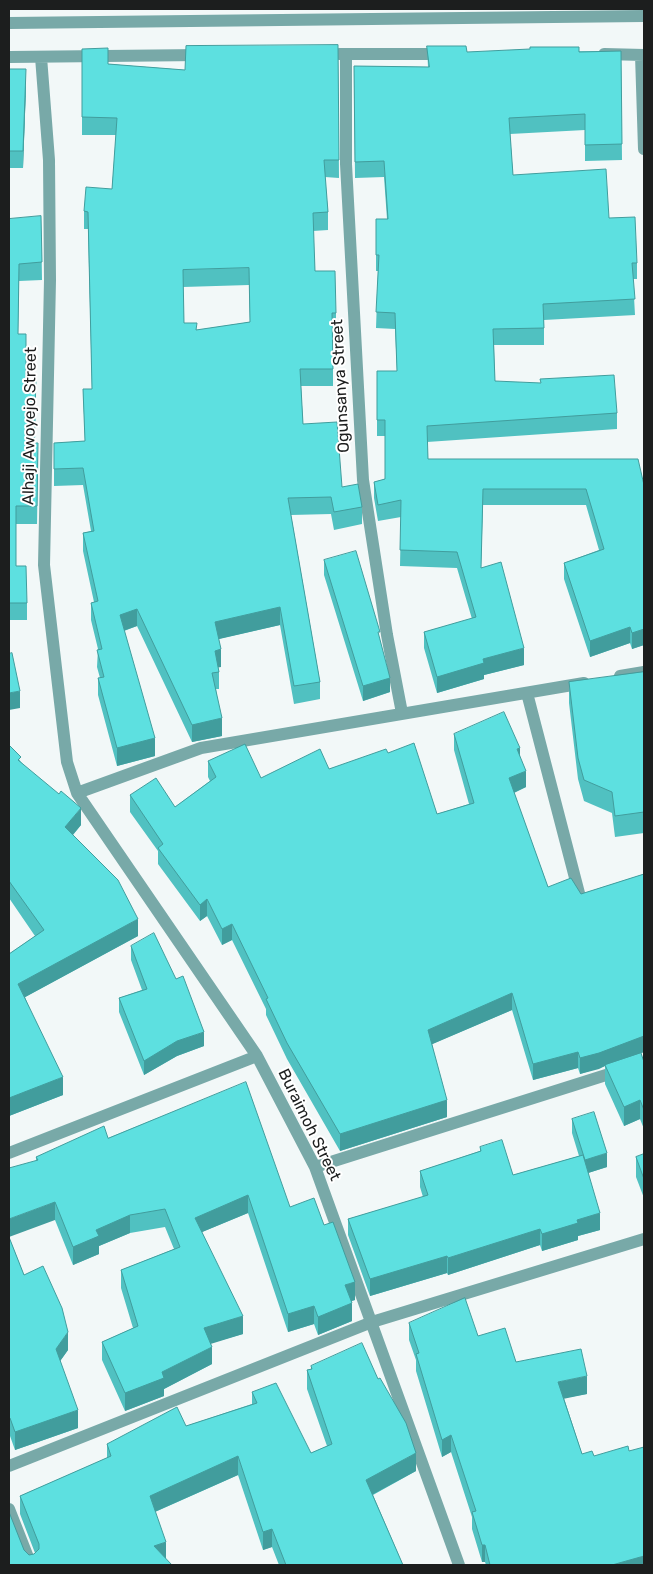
<!DOCTYPE html>
<style>
body{margin:0}
#map{position:relative;width:653px;height:1574px;overflow:hidden;background:#f2f8f8;font-family:Rubik,sans-serif}
canvas{display:block}
.frame{position:absolute;inset:0;border:10px solid #1c1e1e;pointer-events:none}
</style>
<div id="map">
<canvas width="653" height="1574"></canvas>
<div class="frame"></div>
</div>
<script>
const c = document.querySelector('canvas').getContext('2d');
c.lineJoin = 'round';
function strokePath(path, color, width, dash) { c.strokeStyle = color; c.lineWidth = width; c.lineCap = dash ? 'butt' : 'round'; c.setLineDash(dash || []); c.stroke(path); }
function paint(path, color) { c.fillStyle = color; c.fill(path, 'evenodd'); }
function label(font, color, halo, rows, align = 'center') {
  c.font = font + ' Rubik,sans-serif'; c.lineWidth = 4; c.setLineDash([]); c.textBaseline = 'middle'; c.strokeStyle = halo; c.fillStyle = color; for (const [text, x, y, turn = 0] of rows) {
    c.save(); c.translate(x, y); c.rotate((+turn || 0) * Math.PI / 180); c.textAlign = isNaN(turn) ? turn : align; if (halo) c.strokeText(text, 0, 0); c.fillText(text, 0, 0); c.restore();
  }
}
const minor = new Path2D(`
 M339,54H444
 M346,54V164L363,480L387,635L402,713
 M604,54L644,55
 M641,55L644,149
 M9,57L201,55
 M41,57L49,160L50,280L44,565L67,762L77,793L257,1056L315,1167L459,1565
 M620,676L644,672
 M527,693L580,897
 M77,793L201,748L584,683
 M9,1153L257,1056
 M315,1167L644,1063
 M9,1466L372,1322L644,1239
 M9,1509L31,1565`);
const tertiary = new Path2D(`
 M9,23L644,16`);
const wall = new Path2D(`
 M338,45L339,178L325,177L328,212V230L313,231L315,271L336,313V330H333V386H301L303,424L342,487L362,507V524L334,530L331,514L291,515L320,682V699L294,704L280,625L218,639L221,667H218L219,672V689H216L222,736L192,742L137,626L124,631L155,756L117,766L98,695V678H100L97,667L98,649L91,620V603L94,602L83,551V533L91,531L83,485L54,486V443L85,441L83,389H92L88,229H84V211L112,189L116,135H82V49L108,64L185,70ZM249,285L250,322L197,330L184,323L183,287Z
 M427,46L467,52L621,51L622,160L585,161V130L510,134L513,175L609,218L637,263V279H633L635,315L544,320V345H494L495,381L617,413V429L427,442L428,459L644,485V645L632,649L630,643L590,657L564,579V563L599,550L586,505H483L481,567L524,665L484,675V679L437,693L424,648V632L472,619L457,568L400,566L401,517L378,521L374,498V482L385,479V436H377V371H397L395,329L376,328L378,271H376V219H387L384,177L355,178L354,66L428,67Z
 M9,69L26,87L23,168H9Z
 M41,216L42,280L19,281L18,334L26,379L36,397L35,443L38,460L37,524H16V566L27,603V620H9V219Z
 M324,560L380,640L390,692L363,701L324,575Z
 M644,672V833L615,837L612,813L584,801L578,779L569,703V682Z
 M454,734L520,757L526,787L514,793L548,887L581,894L644,874V1052L641,1053L644,1062V1129L640,1119L624,1126L605,1084V1066L580,1074L578,1068L533,1080L512,1010L432,1044L447,1117L340,1151L287,1059L266,1015V1009L232,940L222,945L207,916L200,921L158,864V851L130,812V795L175,807L210,781L208,777V761L261,778L329,769L388,753L437,814L469,804L454,750Z
 M9,745L21,762L81,825L73,835L138,936L25,997L63,1095L9,1116V954L35,936L9,898Z
 M131,946L204,1046L177,1056L144,1075L119,1012V998L142,990L131,960Z
 M572,1119L607,1167L588,1173L600,1230L578,1236V1240L542,1251L540,1245L448,1275L447,1273L370,1296L348,1235V1219L423,1197L420,1187V1171L480,1151V1147L513,1175L579,1156L572,1133Z
 M108,1138L290,1207L324,1225L355,1300L351,1301L352,1321L318,1335L314,1324L288,1332L248,1213L202,1232L243,1334L211,1343L212,1364L164,1389V1396L125,1411L102,1360V1342L133,1328L121,1288V1270L174,1249L165,1227L130,1233L99,1246V1254L73,1265L55,1220L36,1161V1157Z
 M644,1154V1198L636,1177V1157Z
 M9,1237L24,1275L68,1350L60,1361L78,1428L15,1450L10,1436Z
 M409,1323L478,1336L516,1362L587,1394L564,1398L582,1454L594,1456L644,1565H486L485,1562H482L472,1529V1517L451,1452L442,1457L416,1371V1360L409,1340Z
 M311,1366L416,1471L373,1495L403,1565H279L272,1547L263,1550L238,1475L155,1512L166,1558L9,1565L24,1550L29,1555L34,1554L35,1553L20,1514V1496L107,1458V1444L186,1426L252,1404V1392L311,1453L327,1446L307,1389V1370L311,1369Z`);
const shadedWall = new Path2D(`
 M26,69V87L23,168V151Z
 M280,607V625L215,640V622Z
 M137,609V626L120,632V615Z
 M630,627V643L590,657V641Z
 M644,629V645L632,649V633Z
 M524,648V665L484,675V679L437,693V677L483,659Z
 M221,649V667L215,668V651Z
 M390,678V692L363,701V686Z
 M20,691V708L9,710V693Z
 M222,718V736L192,742V725Z
 M155,738V756L117,766V748Z
 M520,748V764L517,749Z
 M526,771V787L509,795V778Z
 M81,808V825L65,844V827Z
 M207,899V916L200,921V905Z
 M138,919V936L18,1001V984Z
 M232,924V940L222,945V929Z
 M512,993V1010L428,1046V1030Z
 M204,1032V1046L177,1056L144,1075V1061L177,1041Z
 M644,1036V1052L606,1066L605,1065V1066L599,1069L580,1074V1058Z
 M578,1052V1068L533,1080V1064Z
 M63,1077V1095L9,1116V1098Z
 M447,1100V1117L340,1151V1134Z
 M640,1100V1119L624,1126V1107Z
 M9,1119H10V1136H9Z
 M607,1153V1167L585,1174V1160Z
 M248,1195V1213L195,1235V1218Z
 M55,1202V1220L9,1237V1219Z
 M600,1213V1230L578,1236V1240L542,1251V1234L577,1220Z
 M130,1215V1233L99,1246V1254L73,1265V1247L96,1230Z
 M540,1229V1245L448,1275V1258Z
 M447,1256V1273L370,1296V1279Z
 M355,1282V1300L345,1303V1285Z
 M352,1303V1321L318,1335V1317Z
 M314,1306V1324L288,1332V1314Z
 M243,1316V1334L204,1346V1328Z
 M68,1332V1350L56,1367V1349Z
 M212,1347V1364L164,1389V1396L125,1411V1393L162,1372Z
 M587,1376V1394L558,1400V1382Z
 M78,1410V1428L15,1450V1432Z
 M10,1418V1436H9V1419Z
 M451,1435V1452L442,1457V1440Z
 M416,1453V1471L366,1498V1480Z
 M238,1456V1475L150,1514V1496Z
 M272,1529V1547L263,1550V1532Z
 M166,1542V1560L154,1546Z
 M482,1545H485V1562H482Z
 M644,1556V1565H612Z`);
const building = new Path2D(`
 M338,45L339,160H324L328,212L313,213L315,271H335L336,313H332L333,369H300L303,424L337,422L342,487L358,484L362,507L334,512L331,497L288,498L320,682L294,686L280,607L215,622L221,649L215,651L219,672L212,673L222,718L192,725L137,609L120,615L155,738L117,748L98,678L104,677L97,650L102,649L91,603L98,601L83,533L94,531L83,468L54,469V443L85,441L83,389H92L88,212L84,211L86,187L112,189L117,118L82,117V49L108,48V64L185,70L186,46ZM249,268L250,322L196,330L197,323H184L183,270Z
 M427,46H466L467,52L530,49V47H579V52L621,51L622,144L585,145V114L509,118L513,175L606,169L609,218L635,217L637,263H632L635,299L543,304L544,328L493,329L495,381L541,383L540,379L614,375L617,413L427,426L428,459H638L644,485V629L632,633L630,627L590,641L564,563L604,549L586,489H483L481,568L501,562L524,648L483,659L484,663L437,677L424,632L476,617L457,552L400,550L401,500L378,505L374,482L385,479V420H377V371H397L395,313L376,312L379,255H376V219H388L384,161L355,162L354,66L429,67Z
 M9,69H26L23,151H9Z
 M41,216L42,262L19,264L18,334H26V379H36L34,443H38L37,506H16V566H26L27,603H9V219Z
 M356,551L380,632H378L390,678L363,686L324,560Z
 M12,653L20,691L9,693V654Z
 M644,672V812L615,816L612,792L584,780L578,758L569,682Z
 M504,712L520,748L517,749L526,771L509,778L548,887L571,878L581,894L644,874V1036L599,1053L580,1058L578,1052L533,1064L512,993L428,1030L447,1100L340,1134L287,1043L266,999L268,998L232,924L222,929L207,899L200,905L158,848L163,844L130,795L156,778L175,807L216,777L208,761L245,744L261,778L320,749L329,769L386,749L388,753L414,743L437,814L474,803L454,734Z
 M9,745L21,757L18,760L59,794L61,791L81,808L65,827L118,880L138,919L18,984L63,1077L9,1098V954L44,930L9,881Z
 M154,933L176,979L183,976L204,1032L177,1041L144,1061L119,998L147,989L131,946Z
 M641,1053L644,1062V1110L640,1100L624,1107L605,1065Z
 M246,1082L290,1207L314,1198L324,1225L333,1222L355,1282L345,1285L352,1303L318,1317L314,1306L288,1314L248,1195L195,1218L243,1316L204,1328L212,1347L162,1372L164,1378L125,1393L102,1342L138,1326L121,1270L180,1247L165,1209L130,1215L96,1230L99,1236L73,1247L55,1202L9,1219V1168L38,1160L36,1157L104,1126L108,1138Z
 M594,1112L607,1153L585,1160L572,1119Z
 M502,1140L513,1175L583,1155L600,1213L577,1220L578,1223L542,1234L540,1229L448,1258L447,1256L370,1279L348,1219L428,1195L420,1171L481,1151L480,1147Z
 M644,1154V1179L636,1157Z
 M9,1237L24,1275L43,1266L62,1308L68,1332L56,1349L78,1410L15,1432L10,1418L9,1419Z
 M465,1298L478,1336L505,1328L516,1362L581,1349L587,1376L558,1382L582,1454L592,1451L594,1456L628,1446L629,1451L644,1447V1556L612,1565H490L485,1545H482L472,1512L476,1511L451,1435L442,1440L416,1354L419,1353L409,1323Z
 M362,1343L378,1379L380,1378L406,1423L416,1453L366,1480L403,1565H286L272,1529L263,1532L238,1456L150,1496L166,1542L154,1546L172,1565H9V1512L24,1550L29,1555L34,1554L39,1549V1544L20,1496L111,1456L107,1444L177,1407L186,1426L257,1403L252,1392L276,1383L311,1453L332,1444L307,1370L312,1369L311,1366Z`);
const streetNames = [
 ["Ogunsanya Street",341,386,-93],
 ["Alhaji Awoyejo Street",30,426,-89],
 ["Buraimoh Street",309,1125,64]
];
strokePath(minor, '#78a9a8', 12);
strokePath(tertiary, '#78a9a8', 12);
paint(wall, '#50c1c1');
paint(shadedWall, '#419d9d');
paint(building, '#5de0e0');
strokePath(building, '#419d9d', 1);
label('16px', '#1c1e1e', '#fff', streetNames);
</script>
